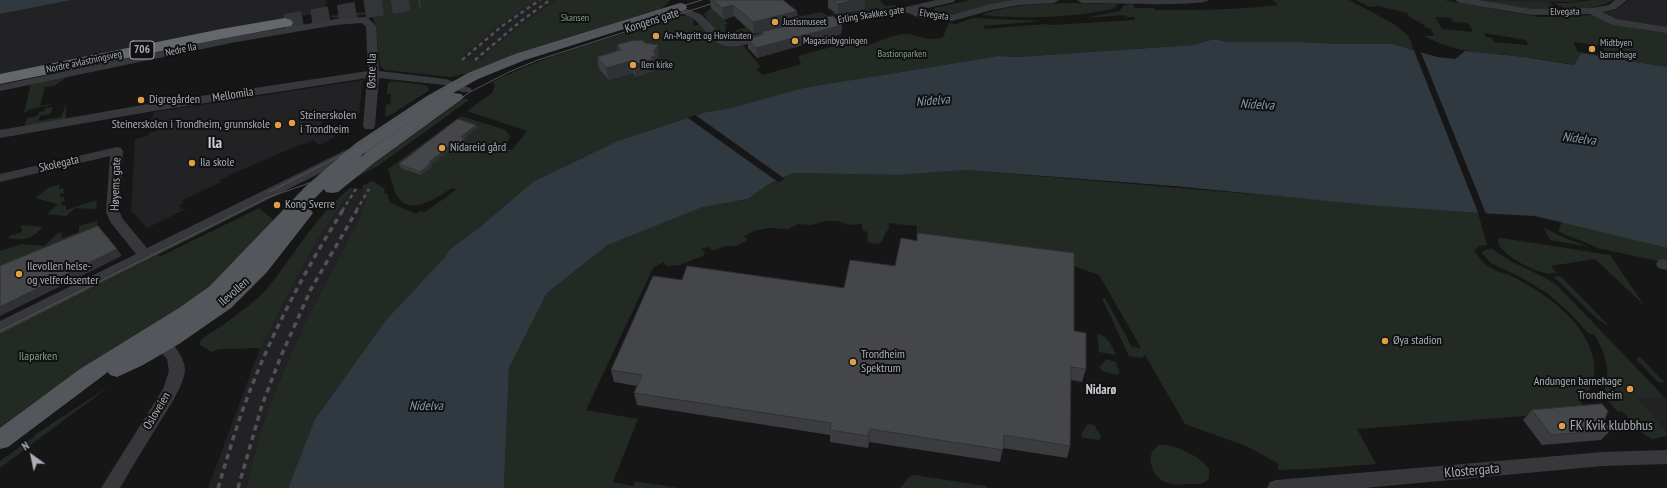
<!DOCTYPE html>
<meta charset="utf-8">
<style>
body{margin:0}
#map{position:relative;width:1667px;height:488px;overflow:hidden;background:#161617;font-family:"PT Sans Narrow",sans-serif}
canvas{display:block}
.north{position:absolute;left:12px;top:436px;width:40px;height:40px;-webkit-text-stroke:3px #111112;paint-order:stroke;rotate:327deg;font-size:11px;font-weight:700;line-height:16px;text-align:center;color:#a9aeb6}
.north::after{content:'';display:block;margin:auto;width:14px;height:18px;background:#a9aeb6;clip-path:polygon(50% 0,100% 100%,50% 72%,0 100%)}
</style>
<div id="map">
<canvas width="1667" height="488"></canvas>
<div class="north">N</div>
</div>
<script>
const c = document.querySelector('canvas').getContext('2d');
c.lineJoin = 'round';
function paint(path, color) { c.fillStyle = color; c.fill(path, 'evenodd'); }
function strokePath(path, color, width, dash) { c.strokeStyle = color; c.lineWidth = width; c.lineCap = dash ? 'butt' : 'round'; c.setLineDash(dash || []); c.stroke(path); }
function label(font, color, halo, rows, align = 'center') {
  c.font = font + ' "PT Sans Narrow",sans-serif'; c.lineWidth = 4; c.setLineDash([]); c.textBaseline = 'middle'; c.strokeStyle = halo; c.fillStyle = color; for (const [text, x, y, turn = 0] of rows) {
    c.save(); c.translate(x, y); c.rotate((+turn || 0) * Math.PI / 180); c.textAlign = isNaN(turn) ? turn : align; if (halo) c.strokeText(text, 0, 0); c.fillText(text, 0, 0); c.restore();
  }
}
const built = new Path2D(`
 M72,0H326L325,13L285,18L0,75V14Z
 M517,0H568L492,58L466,61L458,60Z
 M1470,0H1584L1571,2H1550L1558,10Z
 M1629,0H1667V27L1610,20L1599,13L1615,10Z
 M363,80L359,114L322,121L321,127L336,125L334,138L319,145L313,140L302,145L301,144L219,180L221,182L181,201L184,203L179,206L182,209L188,208L147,228L131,211L135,139L148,136L149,133L157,131L159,119L151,120L154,112Z
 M353,188L375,190L305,322L274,394L260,433L246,488H208L260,348L317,240Z
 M1604,334L1667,400V436L1652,439L1644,434L1622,411L1618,412L1603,395L1607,382L1608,366L1604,352L1595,335Z`);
const green = new Path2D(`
 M376,0H536L495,28L459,59L466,61L482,59L513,31L557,0H670L666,5L659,10L474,72L450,77L385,70L380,66L375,23L371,13C362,15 337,21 329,16L374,11Z
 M852,0H880L885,6L895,5L899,8L843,17L835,15L827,8L828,7L840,16L864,9Z
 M971,0H1020L952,15C946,15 938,16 934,10V8Z
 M1272,0H1349L1394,24L1405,33L1408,35L1414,50L1393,44H1341L1297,42H1228L1214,39L1193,45L1018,57L998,56L877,76L608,148L584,157L534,181L480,227L450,249L445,257L385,321L315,419L288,488H246L260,433L274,394L305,322L359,220L367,197L362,186L372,181L385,189L384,193L387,194L391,203L416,214L420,211L425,212L456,190L452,188C438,197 410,217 397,196C393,188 391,178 388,169L461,116L506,130L510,137L505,149L512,150L527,131L467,111L492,93L495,85L492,82C552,53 617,36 680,16H687L693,19L694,26L708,21L704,14L711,8L728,24L724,25L726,27L725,32L728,33L746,27L754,35L774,28L776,30L740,40L745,48L761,67L756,69L763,75L801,64L798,56L861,39L869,45C877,42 893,35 902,34C916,33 929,43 943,37L949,23L956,24L973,18L1042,21L984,26L985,29L1046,24L1053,25L1135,20L1134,17H1127L1124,15L1085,18L1120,11L1124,5L1133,4L1135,8H1154L1156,10C1196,10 1237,10 1278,5Z
 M1356,0H1444L1539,17L1594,15L1610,20L1667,27V67L1581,53L1574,65C1558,62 1542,59 1526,57C1488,52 1459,55 1424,36H1434L1431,29L1423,27L1426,26L1408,16L1407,13L1379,6L1369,7ZM1435,17L1451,18L1453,22L1468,23L1473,32L1442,29ZM1484,33L1526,40L1528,45L1494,42L1492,39L1493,38L1486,37ZM1573,42L1602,46L1607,56L1578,52Z
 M1470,0L1546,3L1550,9L1540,10Z
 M1592,0H1613C1600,8 1568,15 1555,3H1570Z
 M1074,3L1117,4L1116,7L1113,9C1069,18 1026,19 981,15C1009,4 1043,4 1074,3Z
 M820,12L831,17L777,29L776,27L797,15L803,16Z
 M70,75L54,86L45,87L40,106L51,104V105L30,109L24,113L31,83Z
 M392,81L425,85L429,88L428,91L391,115L385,117L386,105L390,104L391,94H387L388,83Z
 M465,98L469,100L378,166L351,180Z
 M66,104V119L24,126L27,118L37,116L39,112L44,111L45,108L53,107L50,114L40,116L38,121L61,117Z
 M966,170L1478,213L1487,245L1479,246L1474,251C1478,255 1481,261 1486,265C1493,271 1505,273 1514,277C1547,295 1588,322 1594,363C1596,378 1591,391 1580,401L1588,411L1357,429L1376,464L1309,469L1277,470L1279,464L1246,446L1185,424L1145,355L1141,358L1129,356L1102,298H1105L1132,347L1141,348L1099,275L1071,265L917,246L916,239L917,226L886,223L889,225V228L884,236L883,240C879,245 872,245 867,241L868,233L862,229V224L848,225L838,221H826L811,225L798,224L788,229L769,228L754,231L744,236L747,239L746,241L736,246H726L712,251L709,247L701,249L705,253L703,256L680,265L667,266L665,265L664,262L653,268L586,410L638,419L613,482L633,486L635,481L679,488H504L509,368L547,293L608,245L703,207L748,199L769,184L793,173L898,175Z
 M61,184L59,186V189L63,188L64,193L60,194V197H64L65,201L61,202L62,206L66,205V210L97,200L96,209L75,208L66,216L47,214L58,204L35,198L48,188Z
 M350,188H353L317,240L260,348L219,349L212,352L200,345V341C207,334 215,330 223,325C235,316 256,301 266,290C294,256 315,216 350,188Z
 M259,208L276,222L235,270L0,433V334L158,255L161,256Z
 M97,221V227L0,271V251L22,244L44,246L57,234L61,232L62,238L79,232V226Z
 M1562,222L1667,248V263L1597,248C1585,241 1571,238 1558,231Z
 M21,225L43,227C31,239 26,241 9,238V236L22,232Z
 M1544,228L1567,239L1590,247L1550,240Z
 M1501,238L1610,255L1644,305L1595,259L1551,266L1557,273C1553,273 1549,274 1545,273C1532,270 1497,254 1498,239Z
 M1491,248L1512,262L1546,278L1558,286L1663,396L1637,399L1667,432V436L1652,439L1644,434L1622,411L1618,412L1603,395C1611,370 1607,358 1595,335L1588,333L1570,313L1547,293L1518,276L1491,263L1481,252Z
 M1561,276L1608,325C1598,324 1566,286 1553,277Z
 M1097,334C1109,336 1111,345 1116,355L1099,352Z
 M1640,357L1665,383L1658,382L1636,359Z
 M1107,359L1116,362L1120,373L1116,375L1102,371L1099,367Z
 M111,385L0,468V461L34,437L33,436Z
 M1088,424L1094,425L1101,436L1100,440L1083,438L1081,434Z
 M1159,445C1174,443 1201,457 1209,469V478C1204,485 1198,484 1189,484C1183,484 1177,485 1171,484C1156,481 1146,464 1153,450Z
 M914,475L986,486L988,488H900L909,477Z`);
const water = new Path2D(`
 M0,0H72L0,14Z
 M1214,39L1228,42H1297L1341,44H1393L1437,57L1455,59L1465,51L1525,57L1574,65L1581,53L1667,67V248L1535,216L1478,213L1369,205L1174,186L966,170L898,175L793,173L769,184L748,199L703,207L608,245L547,293L509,368L504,488H288L315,419L385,321L445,257L450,249L480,227L534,181L618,141L707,112L727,109L804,88L998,56L1018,57L1193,45Z`);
const pier = new Path2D(`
 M1413,48L1420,50L1487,216L1479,215Z
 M695,115L701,119L785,179L778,182L688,118Z`);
const highwayTunnel = new Path2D(`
 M285,23L420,0`);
const minor = new Path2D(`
 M936,0H955L954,2L919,10L922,12L952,15L991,4L1013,0H1059L1054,3L1019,5L992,10L952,21L920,18L908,13L819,26L814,23L819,20L897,9Z
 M1077,0H1209C1203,7 1099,3 1082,3Z
 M1455,0H1478L1532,9L1592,8L1609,5L1615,0H1627L1616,9L1602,12L1616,19L1667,27V33L1613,25L1590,14L1532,15L1460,3Z
 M685,8L702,15L724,38C736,44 753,35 765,32L770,35L769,37C754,42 729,53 715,41C708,35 703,27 696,21C691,16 684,16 680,11Z
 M364,17L368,18L376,26L379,71L446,79L470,88L472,90L470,92H462L444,85L379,78L375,126L373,129H365L363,126L367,78L154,111L0,138V130L154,103L368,71L366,27L362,23L336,25L231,43L0,91V85L231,37L336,19Z
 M117,147L121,148L123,151L120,212L122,218L147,248L350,148H358L360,151L358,154L0,334V321L136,254L111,223L106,212L110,156L0,182V174Z
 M1663,259L1667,260V270L1658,268L1656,264L1658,260Z
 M155,331C168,335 185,356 185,370C184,386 166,412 158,425C145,446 132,467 120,488H101L163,389L169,371L167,359L147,337L150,333Z
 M1667,450V464L1603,466L1364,488H1267L1270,482L1276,480L1603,452Z`);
const major = new Path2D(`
 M680,3L685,4L687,7L685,10L525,60L478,79L453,93L461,94L464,97L461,100L374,163L338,192L332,193L326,192L324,189L305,208L310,209L313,213L310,217L267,272L231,308L179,344L143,365L117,377L110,375L108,372L8,447L0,449V428L80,369L179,308L210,286L306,186L356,143L427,96L468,73L515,54ZM444,98L362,155L361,157L368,151Z`);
const highway = new Path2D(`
 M285,18L291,20L293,23L291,26L221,39L0,84V74L221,29Z`);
const tram = new Path2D(`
 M269,192L340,156L431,96L471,75L521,55L702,0
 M0,331L267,198L343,171L371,158L390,148L470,92L509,72L538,60L723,0`);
const railFar1 = new Path2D(`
 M462,60L502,26L540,0
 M475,60L521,21L550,0
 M342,211L356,189
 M356,211L369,189`);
const rail = new Path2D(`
 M218,488C227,459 235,430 246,401C271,334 305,270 343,210
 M238,488L262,405L281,356L311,289L357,210`);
const wall = new Path2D(`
 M710,0H783L798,23L772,29L842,25L841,34L757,58L748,48V39L761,35V32L754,34L734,16L724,20L711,8Z
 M828,0H865L864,9L838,15L828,7Z
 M636,41L658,45L659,57L657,60L658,67L654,69V71L636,77L633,73L609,80L599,69L597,57L618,50L617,45Z
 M476,125L477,128L465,138L466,141L456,149L452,148L431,165L432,167L421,175L401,168L399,164Z
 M1074,331L1086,369L1082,382L1071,380L1070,446L1067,458L1003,448L1000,462L869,442L868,448L830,442V435L637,405L634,393L637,386L614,382L611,370Z
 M1532,410L1604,421L1611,430L1601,440L1542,445L1523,420Z`);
const shadedWall = new Path2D(`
 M853,0H865L864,9L838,15V4Z
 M733,5L734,16L724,20L722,8Z
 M797,11L798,23L754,34L753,22Z
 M842,25L841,34L757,58L756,48Z
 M658,45L659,57L657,60L658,67L654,69V71L636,77L634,65L651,57L653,52Z
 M631,61L633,73L609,80L606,68Z
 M476,125L477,128L465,138L466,141L456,149L455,146L461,137Z
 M451,145L452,148L431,165L432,167L421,175L420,172L429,162Z
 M117,249L122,256L0,316V307Z
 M870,429L869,442L868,448V436Z`);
const building = new Path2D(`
 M713,0H783L797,11L753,22L733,5L722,8Z
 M834,0H853L838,4Z
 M833,16L842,25L756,48L748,39L764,34L761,32Z
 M635,40L636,41L642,40L645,43L658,45L653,52L656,55L651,57L653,59L634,65L631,61L606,68L597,57L621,50L617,45Z
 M458,119L476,125L461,137L465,138L455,146L451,145L429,162L431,163L420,172L399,164Z
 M98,226L117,249L0,307V266Z
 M918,233L1074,253V331L1086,333V369L1071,367L1070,446L1004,435L1003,450L870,429L868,436L830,430L831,423L634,393L642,375L611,370L653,276L682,280L687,266L844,288L850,260L895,266L901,238L917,241Z
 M1602,404L1608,411L1604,421L1611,430L1551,435L1532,410Z`);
const markers = [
 [775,22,4,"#df9f46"],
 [656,36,4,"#df9f46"],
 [795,41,4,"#df9f46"],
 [1592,49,4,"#df9f46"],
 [633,65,4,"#df9f46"],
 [141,100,4,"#df9f46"],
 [292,123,4,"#df9f46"],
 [278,125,4,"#df9f46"],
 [442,148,4,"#df9f46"],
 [192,163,4,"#df9f46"],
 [277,205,4,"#df9f46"],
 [19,274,4,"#df9f46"],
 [1385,341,4,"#df9f46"],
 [853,362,4,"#df9f46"],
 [1630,389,4,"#df9f46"],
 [1562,426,4,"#df9f46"]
];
const farStreetnames = [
 ["Elvegata",1565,12,-1],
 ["Erling Skakkes gate",871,15,-9],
 ["Elvegata",934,15,9],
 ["Nedre Ila",181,50,-12],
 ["Nordre avlastningsveg",84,62,-12]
];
const farParknames = [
 ["Skansen",575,18],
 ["Bastionparken",902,54]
];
const farPoinames = [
 ["Justismuseet",783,22],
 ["An-Magritt og Hovistuten",664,36],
 ["Magasinbygningen",803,41],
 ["Midtbyen",1600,43],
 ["barnehage",1600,55],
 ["Ilen kirke",641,65]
];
const shields = [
 [142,50,24]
];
const shieldNames = [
 ["706",142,50]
];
const streetNames = [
 ["Kongens gate",652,21,-18],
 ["Østre Ila",372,71,-89],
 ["Mellomila",233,95,-9],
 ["Skolegata",59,164,-13],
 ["Høyems gate",116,184,-88],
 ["Ilevollen",234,292,-41],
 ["Osloveien",157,411,-59]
];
const poiNames = [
 ["Digregården",149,100],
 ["Steinerskolen",300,116],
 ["i Trondheim",300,130],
 ["Steinerskolen i Trondheim, grunnskole",270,125,"right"],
 ["Nidareid gård",450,148],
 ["Ila skole",200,163],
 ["Kong Sverre",285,205],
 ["Ilevollen helse-",27,267],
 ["og velferdssenter",27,281],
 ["Øya stadion",1393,341],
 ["Trondheim",861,355],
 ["Spektrum",861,369],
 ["Andungen barnehage",1622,382,"right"],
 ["Trondheim",1622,396,"right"]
];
const parkNames = [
 ["Ilaparken",38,357]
];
const waterNames = [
 ["Nidelva",933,101,-5],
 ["Nidelva",1257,105,3],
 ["Nidelva",1579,139,7],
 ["Nidelva",426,406]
];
const neighbourhoodNames = [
 ["Nidarø",1101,390]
];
const nearPoinames = [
 ["FK Kvik klubbhus",1570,426]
];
const nearStreetnames = [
 ["Klostergata",1472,471,-5]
];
const districtNames = [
 ["Ila",215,143]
];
paint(built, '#222224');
paint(green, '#222a23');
paint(water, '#30393f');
paint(pier, '#161617');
strokePath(highwayTunnel, '#333437', 18, [18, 9]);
paint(minor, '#37383c');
paint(major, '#53565b');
paint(highway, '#64676c');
strokePath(tram, '#505257', 1);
strokePath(railFar1, '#505257', 2.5, [4, 3.5]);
strokePath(rail, '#505257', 3.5, [5.5, 4.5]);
paint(wall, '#3b3c40');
paint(shadedWall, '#303134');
paint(building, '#45464a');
strokePath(building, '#303134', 1);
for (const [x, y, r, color] of markers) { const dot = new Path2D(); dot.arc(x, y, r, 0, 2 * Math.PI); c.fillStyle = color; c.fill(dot); strokePath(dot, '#111112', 1.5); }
label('10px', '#a9aeb6', '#111112', farStreetnames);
label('10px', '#829f82', '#111112', farParknames);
label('10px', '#a9aeb6', '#111112', farPoinames, 'left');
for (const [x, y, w] of shields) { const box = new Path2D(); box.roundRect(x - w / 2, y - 9, w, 18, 3); c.fillStyle = '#111112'; c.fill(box); strokePath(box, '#a9aeb6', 1); }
label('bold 11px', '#a9aeb6', null, shieldNames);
label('12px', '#a9aeb6', '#111112', streetNames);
label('12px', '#a9aeb6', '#111112', poiNames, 'left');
label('12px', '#829f82', '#111112', parkNames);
label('italic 13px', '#839dae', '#111112', waterNames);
label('bold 13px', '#cacdd2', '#111112', neighbourhoodNames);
label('14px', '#a9aeb6', '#111112', nearPoinames, 'left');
label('14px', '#a9aeb6', '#111112', nearStreetnames);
label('bold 16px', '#cacdd2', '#111112', districtNames);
</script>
